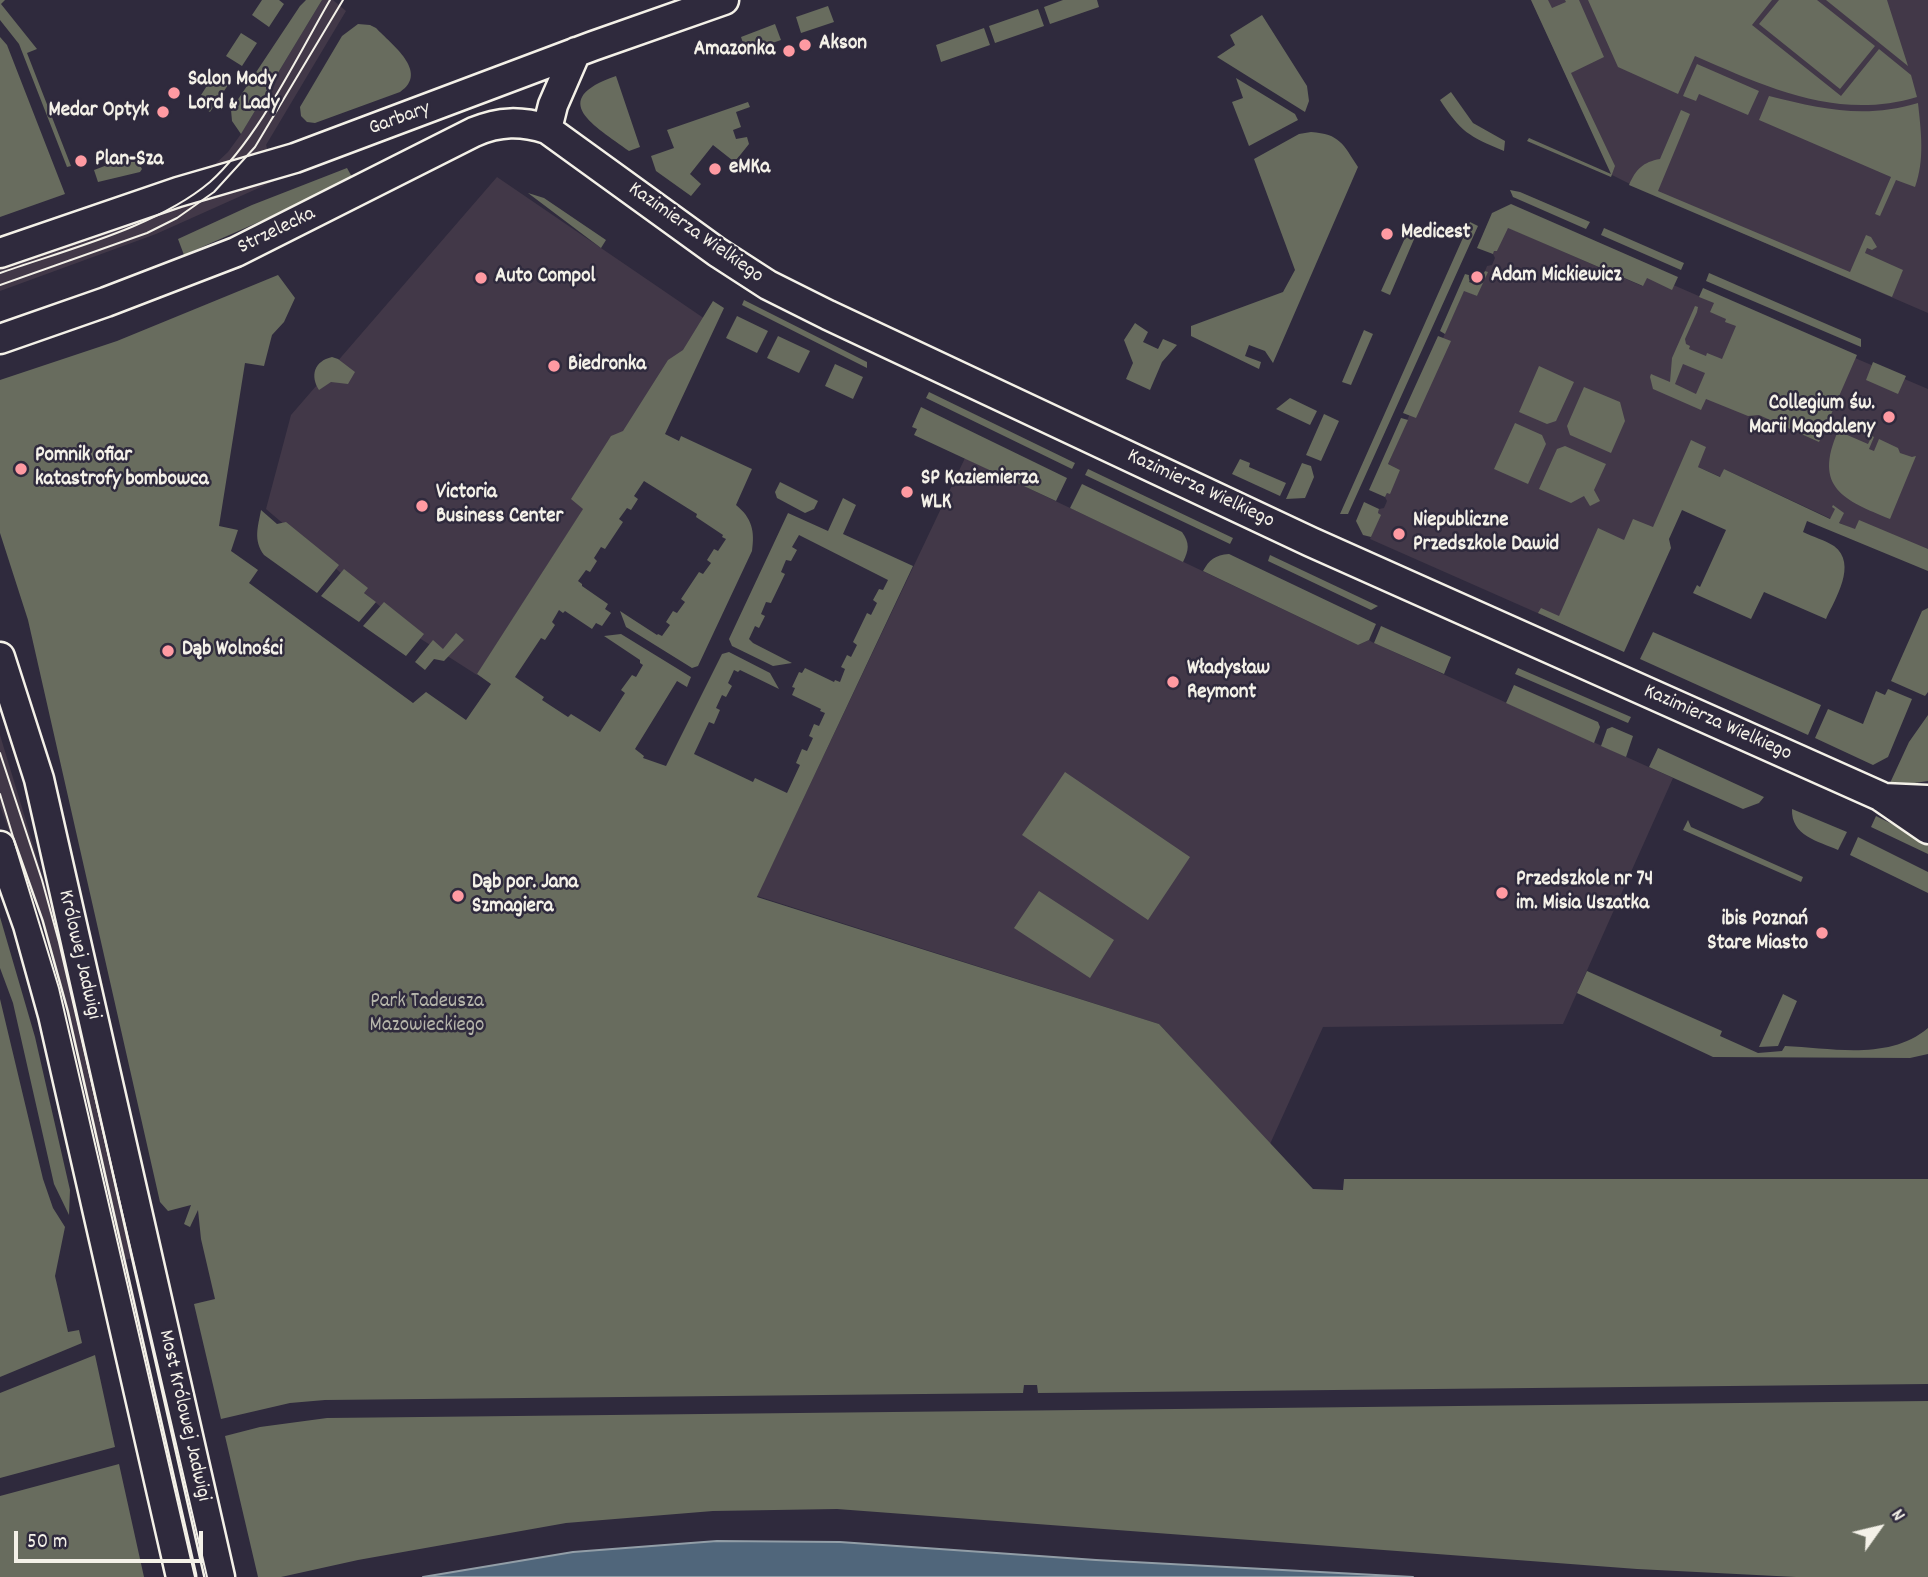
<!DOCTYPE html>
<meta charset="utf-8">
<style>
body{margin:0}
#map{position:relative;width:1928px;height:1577px;overflow:hidden;background:#2f2a3d;font-family:Dekko,sans-serif}
canvas{display:block}
.north{position:absolute;left:1844px;top:1493px;width:70px;height:70px;-webkit-text-stroke:5px #2f2a3d;paint-order:stroke;rotate:56deg;font-size:19px;font-weight:700;line-height:28px;text-align:center;color:#f4f1e8}
.north::after{content:'';display:block;margin:auto;width:24px;height:32px;background:#f4f1e8;clip-path:polygon(50% 0,100% 100%,50% 72%,0 100%)}
.scale{position:absolute;left:14px;top:1531px;width:189px;height:32px;box-sizing:border-box;border:4px solid #f4f1e8;border-top:0;padding-left:9px;font-size:21px;line-height:24px;white-space:nowrap;color:#f4f1e8;-webkit-text-stroke:5px #2f2a3d;paint-order:stroke}
</style>
<div id="map">
<canvas width="1928" height="1577"></canvas>
<div class="north">N</div>
<div class="scale">50 m</div>
</div>
<script>
const c = document.querySelector('canvas').getContext('2d');
c.lineJoin = 'round';
function paint(path, color) { c.fillStyle = color; c.fill(path, 'evenodd'); }
function strokePath(path, color, width, dash) { c.strokeStyle = color; c.lineWidth = width; c.lineCap = dash ? 'butt' : 'round'; c.setLineDash(dash || []); c.stroke(path); }
function label(font, color, halo, rows, align = 'center') {
  c.font = font + ' Dekko,sans-serif'; c.lineWidth = 5; c.setLineDash([]); c.textBaseline = 'middle'; c.strokeStyle = halo; c.fillStyle = color; for (const [text, x, y, turn = 0] of rows) {
    c.save(); c.translate(x, y); c.rotate((+turn || 0) * Math.PI / 180); c.textAlign = isNaN(turn) ? turn : align; if (halo) c.strokeText(text, 0, 0); c.fillText(text, 0, 0); c.restore();
  }
}
const built = new Path2D(`
 M322,0H333L346,11L266,145L268,151L273,152L212,167L228,152L241,134Z
 M1531,0H1928V313L1638,188L1612,175Z
 M290,174L156,234L0,291V266L110,226Z
 M497,177L705,319L477,675L410,632L266,509L291,415Z
 M1507,227L1642,286L1648,274L1761,323L1763,319L1928,389V564L1724,469L1721,477L1698,467L1619,649L1370,539L1380,515L1378,513L1379,509L1384,508L1387,501L1385,497L1400,470L1388,464L1464,290L1477,296L1487,272L1485,271L1487,266L1492,265L1495,258L1493,254L1494,250L1497,251Z
 M965,458L1358,645L1369,640L1372,642L1673,778L1563,1024L1323,1027L1270,1144L1159,1024L757,896Z
 M0,735L69,963L133,1258L120,1261L15,847L0,806Z`);
const green = new Path2D(`
 M0,0H5L1,4L37,49L27,53L71,166L67,167L19,44L0,20Z
 M262,0H279L284,4L269,27L252,15Z
 M306,0H322L241,134L232,121L231,110L300,6Z
 M1063,0H1097L1099,7L1050,24L1044,7Z
 M1531,0H1548L1552,8L1566,2L1565,0H1579L1604,57L1571,73L1615,166L1611,177L1527,141L1529,138L1611,174Z
 M1588,0H1772L1752,25L1841,96L1879,49L1911,75L1917,97C1837,121 1767,87 1695,56L1678,94L1618,67Z
 M1779,0H1817L1875,46L1840,89L1759,24Z
 M1826,0H1887L1908,66Z
 M828,6L834,22L801,33L796,17Z
 M1038,9L1044,26L995,43L989,26Z
 M1262,15L1307,86L1309,101L1305,112L1217,57L1235,45L1230,35Z
 M358,24L370,25L376,28C391,44 430,72 400,92L315,123L307,122L301,116L300,107L342,36Z
 M775,24L781,40L746,52L741,37Z
 M984,28L990,45L941,62L936,45Z
 M241,33L257,43L242,66L226,56Z
 M0,37L7,45L65,194L0,217Z
 M1697,64L1759,91L1748,115L1699,94L1696,101L1683,96Z
 M215,73L230,82L210,112L196,103Z
 M616,76L640,147L629,151C595,126 546,100 616,76Z
 M1236,78L1295,114L1298,120L1249,146L1232,102L1243,98Z
 M1451,92L1473,123L1505,141L1504,151C1468,136 1461,132 1440,100Z
 M1769,96C1821,109 1865,119 1918,103C1921,131 1925,160 1915,187L1896,180L1880,216L1875,214L1891,177L1759,120Z
 M748,102L750,107L736,112L741,127L733,130L736,139L747,137L749,144L737,159L732,160L713,145L690,174L701,184L691,196L656,171L651,156L674,148L667,130Z
 M1681,110L1690,114L1658,191L1850,272L1866,235L1871,237L1877,247L1872,250L1867,248L1865,253L1903,270L1892,297L1629,185C1636,169 1643,162 1660,159Z
 M1311,132C1340,134 1343,144 1358,167L1273,363L1265,351L1249,345L1245,356L1261,362L1259,369L1191,336V326L1283,292L1295,270L1254,159L1299,134Z
 M134,155L142,169L140,172L98,182L94,170Z
 M347,168L352,177L261,221L184,255L178,239L252,205Z
 M1510,190L1520,192L1590,222L1586,229L1513,197Z
 M528,193L544,198L606,240L601,248Z
 M1511,204L1678,277L1672,290L1647,278L1643,286L1508,228L1497,251H1494L1493,254L1477,248L1492,213Z
 M1470,222L1478,226L1348,514H1340Z
 M1410,227L1418,230L1390,295L1381,291Z
 M1604,228L1684,263L1681,270L1601,235Z
 M1485,271L1488,272L1477,296L1464,291L1445,334L1440,331L1465,274L1472,276L1469,282L1478,285Z
 M1709,273L1861,339V347L1706,281Z
 M278,275L295,298L284,322L272,335L264,366L245,363L219,526L238,530L231,551L258,570L249,583L413,703L426,692L466,720L491,684L477,674L583,509L571,499L611,436L623,431L668,360L683,350L713,301L724,308L665,434L679,441L681,436L752,469L736,505C752,518 755,531 752,551L698,666L692,668L626,627L620,611L657,635L658,634L662,636L670,625L666,622L673,611L677,613L685,602L681,599L699,572L703,574L711,563L707,560L714,549L718,551L726,539L722,537L723,535L696,517L697,514L644,481L634,496L638,499L631,510L627,508L619,519L623,522L605,549L601,547L594,558L597,561L590,572L586,570L578,581L582,584V586L608,604L605,609L611,613L602,626L596,623L592,629L565,611L563,613L559,610L552,622L555,625L545,640L541,638L515,677L544,697L542,700L568,717L571,714L600,732L625,693L621,690L632,675L636,677L643,665L640,663V660L604,636L621,634L691,677L687,687L677,681L635,749L644,756L643,758L666,766L722,654L729,652L770,673L779,689L740,670L738,672L734,670L728,683L732,686L726,697L722,695L716,708L720,710L714,724L709,722L694,754L753,782L755,778L787,793L800,765L796,763L802,749L807,751L813,738L809,736L814,724L819,726L825,713L820,711L821,709L792,695L795,688L792,687L799,672L802,673L805,668L834,682L835,680L840,682L845,669L841,667L847,655L851,657L857,645L853,642L867,613L871,615L877,603L873,600L879,589L883,590L888,580L799,535L792,547L797,550L791,561L786,560L781,572L785,574L771,603L766,602L761,614L765,616L759,628L755,626L749,639L753,643L792,663L773,666L732,646L729,639L788,513L828,531L843,498L856,505L843,534L913,566L757,897L1159,1024L1313,1189L1343,1190L1344,1179H1928V1384L1038,1393L1037,1385H1024L1023,1393L325,1400L290,1403L221,1419L194,1304L215,1299L201,1239L198,1210L190,1227L184,1224L191,1205L168,1211L160,1202L28,620L0,533V380L117,341Z
 M1703,288L1857,355L1819,442L1759,415L1748,416L1706,399L1701,410L1653,389L1650,377L1651,374L1670,382L1672,358L1695,306L1698,307L1697,312L1685,339L1686,344L1690,346L1689,349L1706,356L1707,353L1722,359L1736,326L1725,322L1726,319L1710,312L1714,303L1699,297ZM1683,364L1705,373L1696,394L1675,384Z
 M744,300L867,362V368L742,305Z
 M737,316L768,331L757,353L726,338Z
 M1135,323L1148,332L1143,342L1158,349L1163,339L1177,345L1162,362L1150,390L1126,379L1133,363L1124,340Z
 M1364,330L1373,334L1351,385L1342,382Z
 M778,336L810,351L799,373L767,358Z
 M1438,336L1451,341L1416,418L1403,413Z
 M332,357L338,359L355,372L348,384L331,382L319,390C310,376 314,361 332,357Z
 M1873,362L1906,376L1898,394L1866,380Z
 M835,364L863,377L853,399L825,386Z
 M1539,366L1574,382L1556,421L1547,424L1519,412Z
 M1584,387L1620,402L1625,421L1611,453L1570,435L1567,426Z
 M929,392L1075,463L1072,469L926,398Z
 M1290,398L1317,411L1310,425L1276,409Z
 M921,407L1067,478L1056,501L914,435L917,429L912,427Z
 M1324,414L1339,421L1321,461L1306,455Z
 M1401,418L1408,420L1388,464L1400,470L1390,494L1387,493L1385,497L1369,490Z
 M1515,423L1542,435L1546,444L1528,484L1494,469Z
 M1838,431L1868,444L1872,436L1874,437L1869,449L1874,451L1879,439L1898,448L1900,453L1912,457L1916,456L1890,519C1844,500 1813,488 1838,431Z
 M1691,440L1706,447L1698,467L1720,477L1724,469L1830,519L1835,509L1832,507L1833,505L1844,513L1839,523L1855,529L1859,520L1928,549V571L1807,521L1803,532C1813,537 1825,540 1834,546C1858,564 1835,599 1826,619L1764,592L1751,619L1693,593L1697,585L1700,587L1726,530L1682,510L1669,539L1671,548L1624,652L1538,613L1541,608L1559,616L1598,528L1624,540L1633,519L1653,527Z
 M1565,446L1606,464L1594,490L1600,501L1590,506L1584,496L1571,503L1539,489L1557,449Z
 M1240,459L1250,463L1249,467L1286,483L1280,496L1232,474Z
 M1302,463L1311,466L1314,477L1305,498L1286,499Z
 M1088,469L1233,538L1230,544L1085,475Z
 M780,482L818,501L814,509L805,513L777,498L775,492Z
 M1082,484L1182,532C1190,543 1189,550 1183,562L1070,508Z
 M1364,502L1379,509L1378,513L1381,515L1371,537L1363,535L1356,521Z
 M261,510L277,524L286,522L339,565L317,593L264,555C253,540 258,527 261,510Z
 M1229,554L1376,624L1369,640L1358,645L1203,571C1209,560 1215,555 1229,554Z
 M1270,555L1378,606L1371,610L1268,561Z
 M344,569L368,588L364,593L376,602L359,622L321,596Z
 M384,602L424,634L406,656L363,626Z
 M1928,608V692L1925,696L1891,681L1922,611Z
 M1381,626L1451,657L1444,674L1374,643Z
 M1653,632L1821,705L1808,735L1640,659Z
 M456,633L464,640L444,661L434,659L425,670L415,662L433,640L443,649Z
 M1518,668L1631,717L1628,723L1515,674Z
 M1514,685L1598,722L1600,727L1594,743L1506,703Z
 M1888,689L1912,699L1888,757L1873,765L1815,738L1828,709L1863,724L1876,691L1885,695Z
 M1928,715V781L1908,784L1890,783L1909,742Z
 M1612,727L1633,736L1626,757L1601,746L1607,729Z
 M1658,748L1764,797L1759,803L1743,809L1649,767Z
 M1065,772L1190,857L1148,920L1022,835Z
 M1792,809L1847,832L1838,850C1818,841 1791,836 1792,809Z
 M1876,816L1928,842V854L1871,827Z
 M1688,820L1691,827L1803,877L1801,882L1683,830Z
 M1858,837L1928,872V893L1850,855Z
 M1039,891L1114,940L1090,978L1014,928Z
 M0,917L35,1037L70,1190L69,1215L54,1184L13,1003L0,968Z
 M1587,971L1722,1031L1720,1036L1758,1053L1782,1051L1785,1046C1832,1048 1889,1061 1928,1028V1054L1910,1058L1713,1057L1577,993Z
 M1783,994L1797,1001L1778,1046L1759,1047Z
 M0,999L43,1179L53,1208L65,1227L55,1276L68,1332L79,1330L82,1343L0,1377Z
 M95,1355L115,1447L0,1478V1393Z
 M1928,1401V1577H1796L1637,1569L837,1509L713,1511L566,1523L358,1560L281,1577H258L225,1436L260,1427L327,1418Z
 M119,1464L144,1577H0V1496Z`);
const water = new Path2D(`
 M717,1541L840,1542L1096,1560L1413,1577H423L573,1552Z`);
const tertiary = new Path2D(`
 M547,129L553,105L576,52
 M0,253L178,192L295,158L593,46L724,0
 M0,339L106,302L236,252L474,132C500,121 521,121 547,129L717,252L768,285L828,315L1311,542L1880,796L1928,829
 M0,657L39,779L220,1577
 M1883,798L1928,800
 M0,846L28,925L53,1015L181,1577`);
const tram = new Path2D(`
 M0,273C65,250 157,227 210,182C258,139 297,57 330,0
 M0,285L147,233L177,218L214,192L255,147L343,0
 M0,753L42,880L59,942L207,1577
 M0,794L59,988L195,1577`);
const markers = [
 [805,45,7,"#ff9aa2"],
 [789,51,7,"#ff9aa2"],
 [174,93,7,"#ff9aa2"],
 [163,112,7,"#ff9aa2"],
 [81,161,7,"#ff9aa2"],
 [715,169,7,"#ff9aa2"],
 [1387,234,7,"#ff9aa2"],
 [1477,277,7,"#ff9aa2"],
 [481,278,7,"#ff9aa2"],
 [554,366,7,"#ff9aa2"],
 [1889,417,7,"#ff9aa2"],
 [21,469,7,"#ff9aa2"],
 [907,492,7,"#ff9aa2"],
 [422,506,7,"#ff9aa2"],
 [1399,534,7,"#ff9aa2"],
 [168,651,7,"#ff9aa2"],
 [1173,682,7,"#ff9aa2"],
 [1502,893,7,"#ff9aa2"],
 [458,896,7,"#ff9aa2"],
 [1822,933,7,"#ff9aa2"]
];
const poiNames = [
 ["Akson",819,45],
 ["Amazonka",775,51,"right"],
 ["Salon Mody",188,81],
 ["Lord & Lady",188,105],
 ["Medar Optyk",149,112,"right"],
 ["Plan-Sza",95,161],
 ["eMKa",729,169],
 ["Medicest",1401,234],
 ["Adam Mickiewicz",1491,277],
 ["Auto Compol",495,278],
 ["Biedronka",568,366],
 ["Collegium św.",1875,405,"right"],
 ["Marii Magdaleny",1875,429,"right"],
 ["Pomnik ofiar",35,457],
 ["katastrofy bombowca",35,481],
 ["SP Kaziemierza",921,480],
 ["WLK",921,504],
 ["Victoria",436,494],
 ["Business Center",436,518],
 ["Niepubliczne",1413,522],
 ["Przedszkole Dawid",1413,546],
 ["Dąb Wolności",182,651],
 ["Władysław",1187,670],
 ["Reymont",1187,694],
 ["Przedszkole nr 74",1516,881],
 ["im. Misia Uszatka",1516,905],
 ["Dąb por. Jana",472,884],
 ["Szmagiera",472,908],
 ["ibis Poznań",1808,921,"right"],
 ["Stare Miasto",1808,945,"right"]
];
const streetNames = [
 ["Garbary",400,120,-20],
 ["Strzelecka",277,232,-26],
 ["Kazimierza Wielkiego",695,234,35],
 ["Kazimierza Wielkiego",1200,490,25],
 ["Kazimierza Wielkiego",1717,724,24],
 ["Królowej Jadwigi",78,955,77],
 ["Most Królowej Jadwigi",183,1416,77]
];
const parkNames = [
 ["Park Tadeusza",427,1003],
 ["Mazowieckiego",427,1027]
];
paint(built, '#423848');
paint(green, '#686c5e');
paint(water, '#50667b');
strokePath(water, '#929ea7', 2);
strokePath(tertiary, '#f4f1e8', 33);
strokePath(tertiary, '#2f2a3d', 28);
strokePath(tram, '#f4f1e8', 2);
for (const [x, y, r, color] of markers) { const dot = new Path2D(); dot.arc(x, y, r, 0, 2 * Math.PI); c.fillStyle = color; c.fill(dot); strokePath(dot, '#2f2a3d', 2.5); }
label('bold 21px', '#f4f1e8', '#2f2a3d', poiNames, 'left');
label('21px', '#f4f1e8', '#2f2a3d', streetNames);
label('21px', '#b5b5aa', '#2f2a3d', parkNames);
</script>
